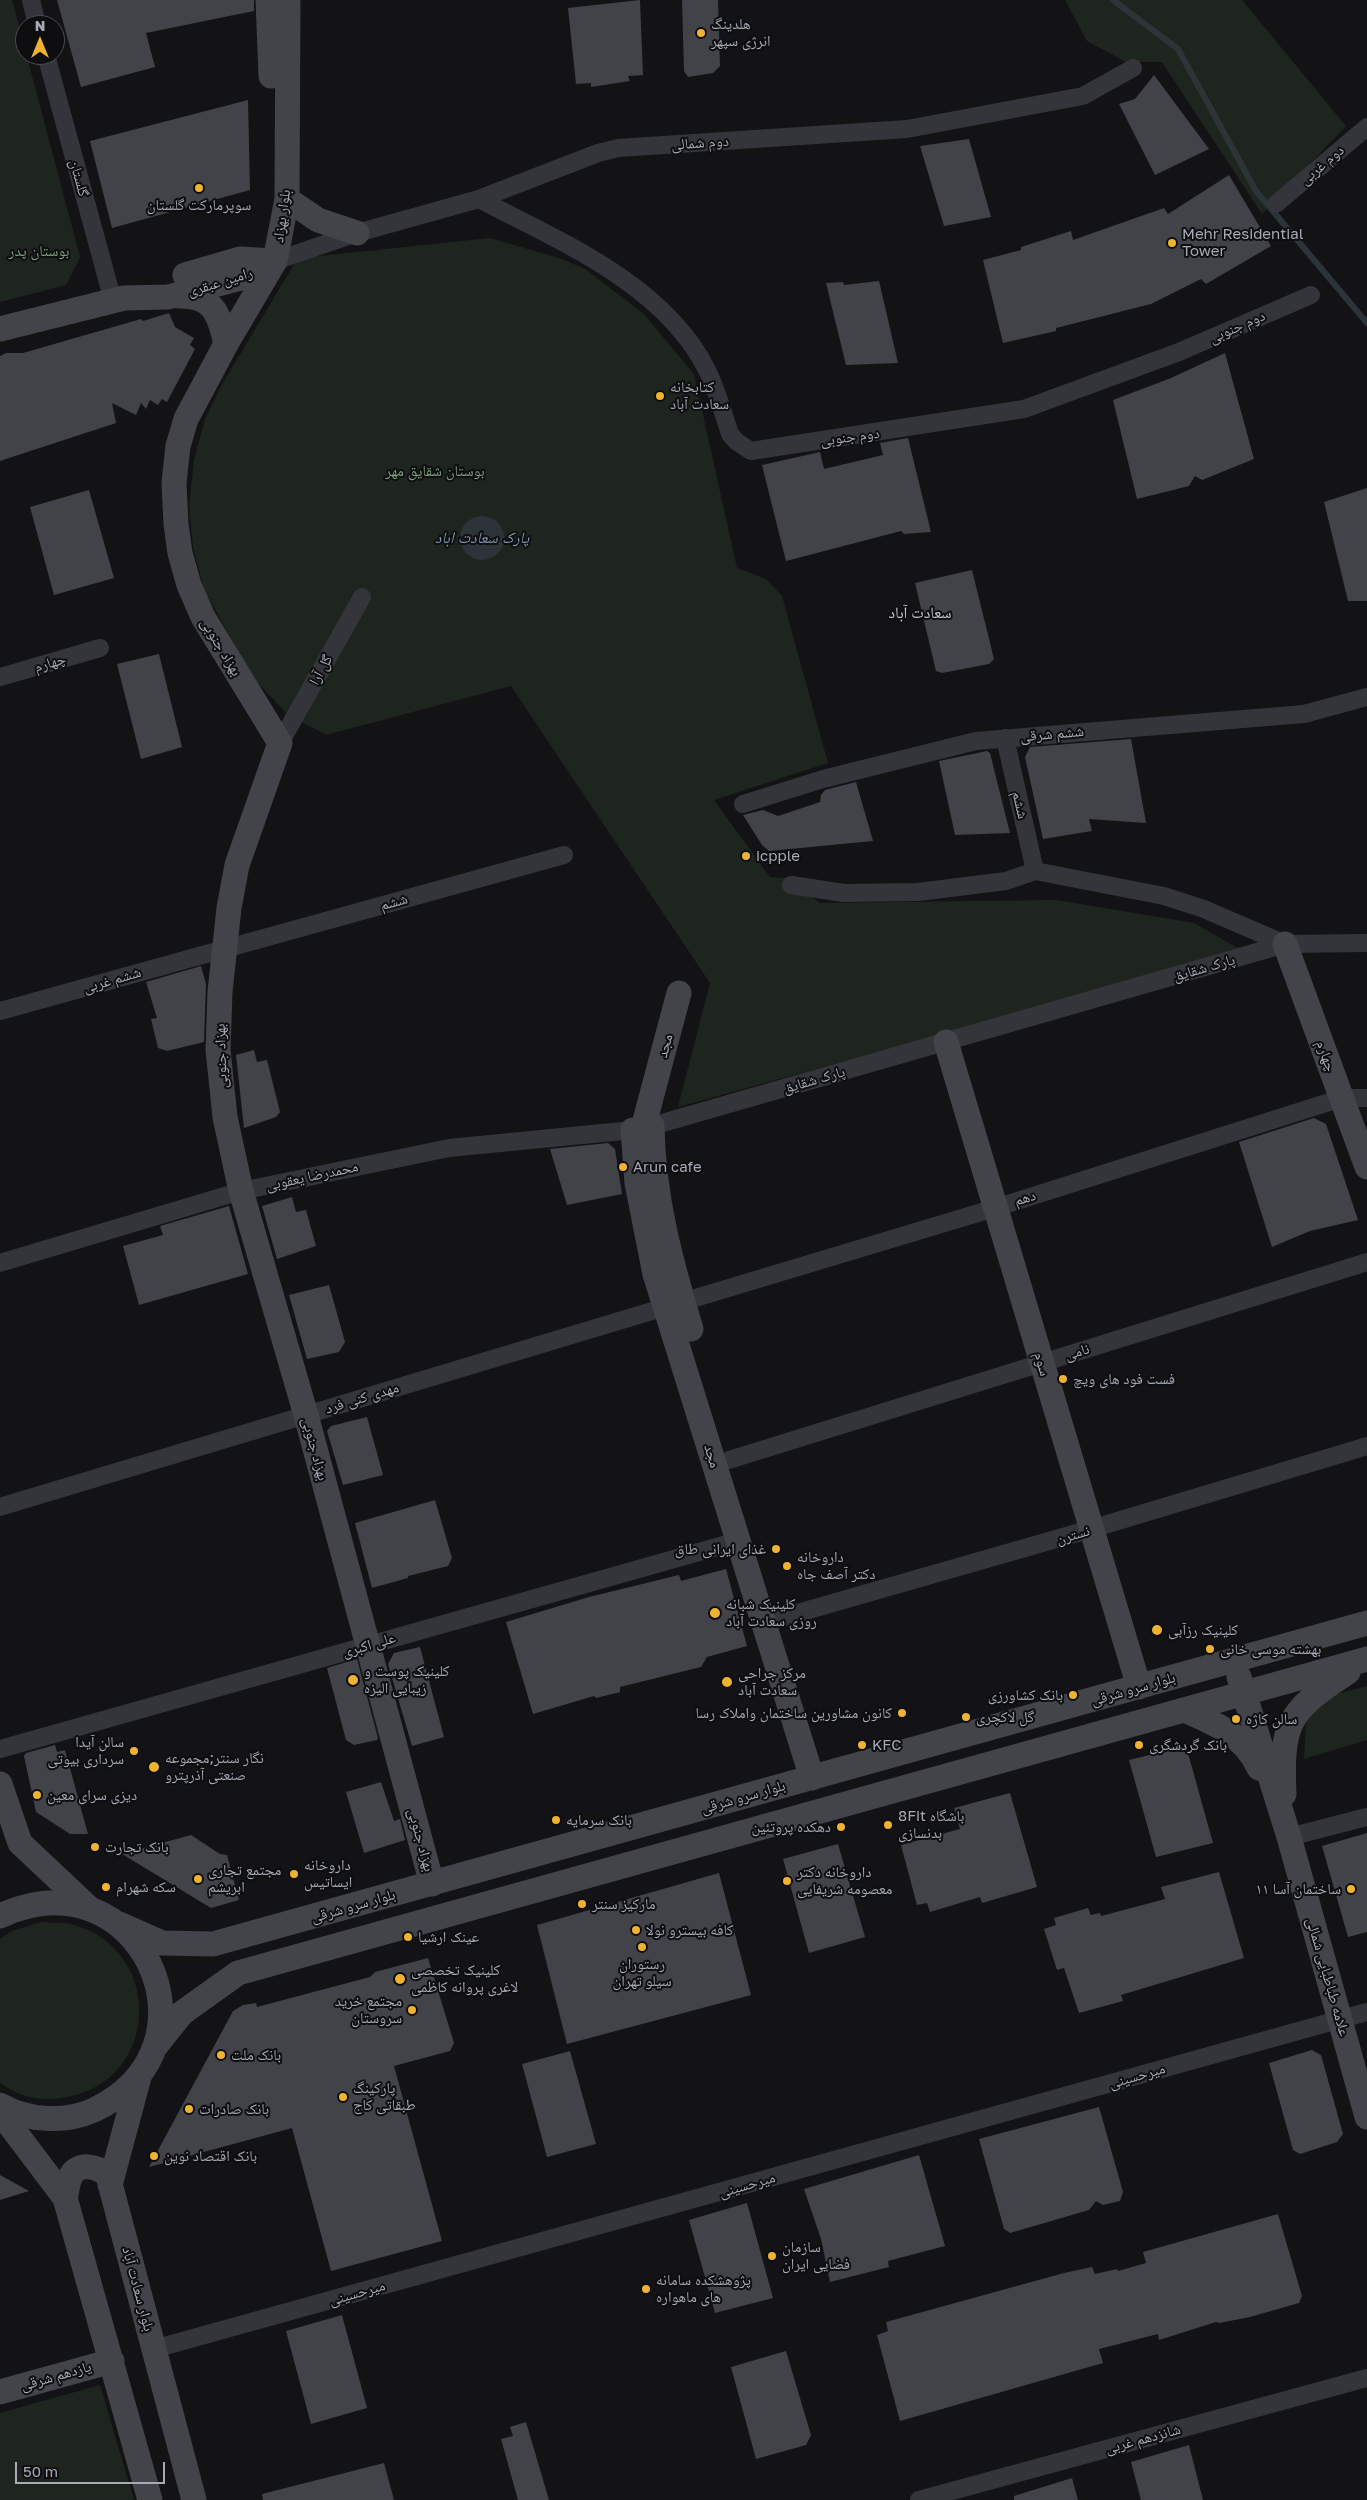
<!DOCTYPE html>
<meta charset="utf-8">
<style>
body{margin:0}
#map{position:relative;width:1367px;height:2500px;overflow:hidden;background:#131315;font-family:"Golos Text",sans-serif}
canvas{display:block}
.north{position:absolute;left:15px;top:15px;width:50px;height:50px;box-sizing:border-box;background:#0e0e10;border:1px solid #4a4c52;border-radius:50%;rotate:0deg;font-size:14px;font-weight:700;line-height:20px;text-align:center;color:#a5aab5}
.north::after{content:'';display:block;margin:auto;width:18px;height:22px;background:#efb331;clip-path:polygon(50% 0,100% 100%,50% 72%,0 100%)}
.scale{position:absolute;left:15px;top:2462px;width:150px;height:22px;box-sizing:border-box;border:2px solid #a5aab5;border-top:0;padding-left:6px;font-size:15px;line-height:18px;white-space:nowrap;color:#a5aab5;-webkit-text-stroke:4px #0e0e10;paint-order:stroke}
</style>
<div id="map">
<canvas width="1367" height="2500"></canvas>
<div class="north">N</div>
<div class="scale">50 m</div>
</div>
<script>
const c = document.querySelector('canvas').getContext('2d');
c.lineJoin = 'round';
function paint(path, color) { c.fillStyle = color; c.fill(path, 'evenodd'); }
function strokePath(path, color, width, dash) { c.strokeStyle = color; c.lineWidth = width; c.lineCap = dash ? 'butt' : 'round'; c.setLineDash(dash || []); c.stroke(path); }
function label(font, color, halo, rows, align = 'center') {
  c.font = font + ' "Golos Text","Noto Naskh Arabic",sans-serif'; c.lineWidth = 4; c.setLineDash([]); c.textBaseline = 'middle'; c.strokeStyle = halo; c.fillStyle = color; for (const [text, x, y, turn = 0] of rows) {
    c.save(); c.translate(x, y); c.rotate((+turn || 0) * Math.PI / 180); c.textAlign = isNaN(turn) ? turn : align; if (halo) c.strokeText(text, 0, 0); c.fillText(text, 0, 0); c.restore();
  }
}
const green = new Path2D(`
 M0,0H12L80,257L66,285L0,302Z
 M1065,0H1242L1346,126L1262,214L1162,62H1126L1087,41Z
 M490,238L562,259L585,269L644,314L694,374L737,568L766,579L782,596L828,763L714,800L770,877L785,878L820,903L1057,900L1194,923L1243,951L678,1107L710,983L511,686L326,735L287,714L258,683L239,653L204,589L193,547L189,506L194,460L205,419L221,386L296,261L301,258Z
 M1367,1686V1740L1304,1759L1306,1723L1324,1697Z
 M41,1922C50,1923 62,1922 71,1924C167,1949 160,2086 61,2098C48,2100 32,2099 20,2094C13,2092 6,2086 0,2083V1939L12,1931Z
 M100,2385L134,2500H0V2413Z`);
const water = new Path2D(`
 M460 538a22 22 0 1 1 44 0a22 22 0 1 1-44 0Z`);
const stream = new Path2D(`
 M1113,0L1178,49L1256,191L1367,323`);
const building = new Path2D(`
 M57,0H254V11L146,33L155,67L81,87Z
 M640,0L643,75L628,76L630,81L591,87V83L576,84L568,8Z
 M682,0H718L720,66L713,73L688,77L684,71Z
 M1154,75L1209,149L1155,175L1119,104L1135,99Z
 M248,100L250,190L112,228L90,141Z
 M969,139L991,217L944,226L920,146Z
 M1229,175L1271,246L1206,284L1201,279L1151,304L1056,328V331L1003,343L983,260L1021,250V247L1071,231L1073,240L1164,208L1168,214Z
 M879,281L898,363L846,365L826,283L843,282L844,285Z
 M169,313L175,327L194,338L190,345L195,349L167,402L162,399L158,405L150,400L146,409L141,403L136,415L112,403L116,423L0,461V356L6,353H23L141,319L143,321Z
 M1225,353L1254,459L1202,480L1195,476L1189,486L1137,499L1113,400L1171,378Z
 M908,438L931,532L904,534L901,531L786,561L762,465L820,452L824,469L883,455L880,443Z
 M1367,488V601H1348L1324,502Z
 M89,490L114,578L54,595L30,507Z
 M972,570L994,659L989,664L942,673L936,671L915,583Z
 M159,654L182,747L141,759L117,664Z
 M1131,739L1146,823L1089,819L1092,831L1043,839L1025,757L1030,747Z
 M987,751L990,753L1010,833L955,835L939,761Z
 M856,782L873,841L769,851L762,845L743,815L763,810L778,816L820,802L821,795L825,790Z
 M201,966L206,984L204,1042L167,1051L158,1048L151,1019L157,1018L146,982Z
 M254,1050L257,1062L267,1060L280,1112L276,1117L244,1128L236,1055Z
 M1314,1118L1326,1124L1358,1220L1310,1231L1272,1247L1239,1142Z
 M608,1143L615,1149L622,1194L567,1205L550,1149Z
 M292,1197L296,1212L306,1210L316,1246L277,1259L262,1206Z
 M229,1206L248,1274L139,1305L123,1246L163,1235L160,1226Z
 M329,1285L345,1342L339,1352L307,1359L289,1295Z
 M367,1417L383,1475L343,1485L327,1431L331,1426Z
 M435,1500L452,1558L448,1566L408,1576V1578L372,1588L355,1523Z
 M726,1569L747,1646L707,1657L701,1667L620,1687V1692L596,1698L594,1696L533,1714L506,1622L589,1597L679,1575L681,1581Z
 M420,1647L444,1737L412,1746L388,1664L394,1653Z
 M357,1659L378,1738L377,1740L354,1745L346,1740L327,1668Z
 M55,1745L57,1752L65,1750L88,1834H70L36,1812L24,1756L26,1753Z
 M1186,1746L1213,1843L1156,1857L1129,1760Z
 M381,1782L394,1821L400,1819L405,1840L364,1853L346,1792Z
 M1010,1793L1037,1887L982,1903L980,1897L930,1912L927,1903L917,1905L901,1845L960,1829L954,1808Z
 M1367,1833V1932L1348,1937L1322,1846Z
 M191,1835L220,1854L227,1855L239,1900L211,1908L122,1854Z
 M838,1844L865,1937L809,1953L783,1859Z
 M1219,1872L1244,1958L1121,1995L1123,2001L1079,2013L1064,1968L1057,1970L1044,1929L1056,1925L1054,1918L1088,1908L1091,1915L1100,1913L1101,1916L1165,1899L1161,1887Z
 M719,1873L751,1995L567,2044L537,1925Z
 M428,1958L454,2043L450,2051L394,2066L442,2241L331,2271L292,2128L149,2167L233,2011L243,2005L256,2003L257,2007L370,1977L375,1972Z
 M1312,2050L1321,2055L1343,2134L1337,2142L1300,2154L1293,2150L1269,2063Z
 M570,2051L596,2144L547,2157L522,2064Z
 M1099,2107L1123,2192L1120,2201L1103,2205L1096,2201L1089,2210L1010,2233L1004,2229L979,2139Z
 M919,2155L945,2246L888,2261L889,2267L830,2282L821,2239L804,2189Z
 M0,2175L29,2191L0,2200Z
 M747,2203L773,2298L715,2313L689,2220Z
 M1278,2214L1302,2296L1299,2303L1250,2317L1219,2323L1216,2322L1159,2340L1158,2334L1099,2349L1103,2363L900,2421L877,2335L888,2331L886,2322L1064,2273L1092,2267L1095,2274L1117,2269L1118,2271L1146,2263L1143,2252Z
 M342,2315L367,2408L311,2424L286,2331Z
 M786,2351L811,2435L806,2445L756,2459L731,2367Z
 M526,2422L549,2500H518L501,2439L513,2436L510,2427Z
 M1189,2445L1203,2500H1141L1131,2462Z
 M384,2463L394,2500H263L262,2494Z
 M1072,2478L1078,2500H1014V2496Z`);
const street = new Path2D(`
 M31,0L37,25
 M46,55L113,301
 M479,199C559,241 664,284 707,370C717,390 723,413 730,434L737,442L751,451L1024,409L1179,352L1311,295
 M1276,204L1367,127
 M275,261L357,233L479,199L598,153L618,148L907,129L1083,96L1133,68
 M0,677L100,648
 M1005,738L1035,871
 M280,743L362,597
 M743,804L823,779L976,741L1304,714L1367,697
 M791,885L844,893L918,892L1006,881L1035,871L1164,896L1204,909L1285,944
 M0,1011L564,855
 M0,1263L241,1191L449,1148L633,1130L652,1126L1285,944L1367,943
 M729,1460L1367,1262
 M0,1507L995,1208L1342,1098H1367
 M777,1619L1091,1529L1367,1446
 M0,1749L738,1541
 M1289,1837L1367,1817
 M154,2349L1367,2012
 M919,2500L1367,2378`);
const secondary = new Path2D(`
 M268,0L271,76
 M288,0L287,199L275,261L226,344L186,419L178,446L174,483L176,524L180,553L189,585L203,617L280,743L237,865L229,908L220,992L218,1050L225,1117L241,1191L306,1415L432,1884
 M287,199L318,220L357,233
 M185,275L240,259L275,261
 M178,296C213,295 219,313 226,344
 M0,329L124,298L168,297L249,276L275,261
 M1285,944L1367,1167
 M946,1042L1139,1687
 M652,1126C653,1197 671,1262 691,1329
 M643,1128L679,993
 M633,1130L637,1183L655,1274L812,1778
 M1239,1677L1289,1837L1367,2117
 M1184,1710C1215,1723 1245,1736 1259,1768
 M0,1784L20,1843L89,1908
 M1284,1794C1281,1723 1288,1711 1348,1672
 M0,1916C139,1851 229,2046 94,2110C65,2123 28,2121 0,2105
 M119,1924L162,1943L213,1944L1367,1623
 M155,2047L182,2013L238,1973L1367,1659
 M0,2112L65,2198L150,2500
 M110,2185L139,2077
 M65,2198C67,2192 67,2184 70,2178C76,2161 99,2166 108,2176L194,2500
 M0,2392L112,2361`);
const markers = [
 [701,33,5,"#efb331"],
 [199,188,5,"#efb331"],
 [1172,243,5,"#efb331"],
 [660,396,5,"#efb331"],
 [746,856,5,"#efb331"],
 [623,1167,5,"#efb331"],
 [1063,1379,5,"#efb331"],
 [776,1549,5,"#efb331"],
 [787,1566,5,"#efb331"],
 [715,1613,6,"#efb331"],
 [1157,1630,6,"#efb331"],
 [1210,1649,5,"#efb331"],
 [353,1680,6,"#efb331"],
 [727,1682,6,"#efb331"],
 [1073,1695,5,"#efb331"],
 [902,1713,5,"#efb331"],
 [966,1717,5,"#efb331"],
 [1236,1719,5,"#efb331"],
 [862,1745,5,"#efb331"],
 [1139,1745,5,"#efb331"],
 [134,1751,5,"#efb331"],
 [154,1767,6,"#efb331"],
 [37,1795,5,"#efb331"],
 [556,1820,5,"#efb331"],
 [888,1825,5,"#efb331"],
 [841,1827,5,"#efb331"],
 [95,1847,5,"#efb331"],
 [294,1874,5,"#efb331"],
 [198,1879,5,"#efb331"],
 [787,1881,5,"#efb331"],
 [106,1887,5,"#efb331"],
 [1351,1889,5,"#efb331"],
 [582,1904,5,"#efb331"],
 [636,1930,5,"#efb331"],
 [408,1937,5,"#efb331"],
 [642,1947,5,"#efb331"],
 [400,1979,6,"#efb331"],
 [412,2010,5,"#efb331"],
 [221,2055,5,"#efb331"],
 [343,2097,5,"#efb331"],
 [189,2109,5,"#efb331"],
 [154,2156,5,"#efb331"],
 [772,2256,5,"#efb331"],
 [646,2289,5,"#efb331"]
];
const poiNames = [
 ["هلدینگ",711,24],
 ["انرژی سپهر",711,41],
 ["سوپرمارکت گلستان",199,205,"center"],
 ["Mehr Residential",1182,234],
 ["Tower",1182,251],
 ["کتابخانه",670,387],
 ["سعادت آباد",670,404],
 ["icpple",756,856],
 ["Arun cafe",633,1167],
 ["فست فود های ویچ",1073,1379],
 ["غذای ایرانی طاق",766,1549,"right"],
 ["داروخانه",797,1557],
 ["دکتر آصف جاه",797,1574],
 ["کلینیک شبانه",726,1604],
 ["روزی سعادت آباد",726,1621],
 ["کلینیک رزآبی",1168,1630],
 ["بهشته موسی خانی",1220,1649],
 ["کلینیک پوست و",364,1671],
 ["زیبایی الیزه",364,1688],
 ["مرکز جراحی",738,1673],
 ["سعادت آباد",738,1690],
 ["بانک کشاورزی",1063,1695,"right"],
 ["کانون مشاورین ساختمان واملاک رسا",892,1713,"right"],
 ["گل لاکچری",976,1717],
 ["سالن كاژه",1246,1719],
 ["سالن آیدا",124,1742,"right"],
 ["سرداری بیوتی",124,1759,"right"],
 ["KFC",872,1745],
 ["بانک گردشگری",1149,1745],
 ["نگار سنتر;مجموعه",165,1758],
 ["صنعتی آذرپترو",165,1775],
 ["دیزی سرای معین",47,1795],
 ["8Fit باشگاه",898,1816],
 ["بدنسازی",898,1833],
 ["بانک سرمایه",566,1820],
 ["دهکده پروتئین",831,1827,"right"],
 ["بانک تجارت",105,1847],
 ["داروخانه",304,1865],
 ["ایساتیس",304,1882],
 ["مجتمع تجاری",208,1870],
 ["ابریشم",208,1887],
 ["داروخانه دکتر",797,1872],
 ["معصومه شریفایی",797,1889],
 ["سکه شهرام",116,1887],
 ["ساختمان آسا ۱۱",1341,1889,"right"],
 ["مارکیز سنتر",592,1904],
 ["کافه بیسترو نولا",646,1930],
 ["عینک ارشیا",418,1937],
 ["رستوران",642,1964,"center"],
 ["سیلو تهران",642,1981,"center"],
 ["کلینیک تخصصی",411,1970],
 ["لاغری پروانه کاظمی",411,1987],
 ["مجتمع خرید",402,2001,"right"],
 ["سروستان",402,2018,"right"],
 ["بانک ملت",231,2055],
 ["پارکینگ",353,2088],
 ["طبقاتی کاج",353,2105],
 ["بانک صادرات",199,2109],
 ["بانک اقتصاد نوین",164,2156],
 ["سازمان",782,2247],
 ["فضایی ایران",782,2264],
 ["پژوهشکده سامانه",656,2280],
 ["های ماهواره",656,2297]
];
const streetNames = [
 ["دوم شمالی",700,143,-4],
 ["دوم غربی",1322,165,-40],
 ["گلستان",79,178,75],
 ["بلوار بهزاد",282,216,-82],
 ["رامین عبقری",220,282,-17],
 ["دوم جنوبی",1237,327,-24],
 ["دوم جنوبی",850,437,-8],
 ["بهزاد جنوبی",221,647,59],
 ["چهارم",50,663,-17],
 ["گل آرا",321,670,-61],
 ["ششم شرقی",1052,734,-5],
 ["ششم",1020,805,77],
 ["ششم",394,902,-15],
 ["پارک شقایق",1204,968,-16],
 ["ششم غربی",112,980,-16],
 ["مجد",665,1046,-75],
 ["بهزاد جنوبی",221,1056,-92],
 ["چهارم",1326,1056,70],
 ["پارک شقایق",814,1080,-16],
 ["محمدرضا یعقوبی",312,1176,-12],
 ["دهم",1025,1198,-17],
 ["نامی",1077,1352,-17],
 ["سوم",1042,1364,73],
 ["مهدی کنی فرد",362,1398,-17],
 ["بهزاد جنوبی",315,1449,75],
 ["مجد",712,1456,73],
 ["نسترن",1073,1535,-16],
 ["علی اکبری",369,1645,-16],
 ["بلوار سرو شرقی",1133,1689,-16],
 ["بلوار سرو شرقی",743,1797,-16],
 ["بهزاد جنوبی",421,1840,75],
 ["بلوار سرو شرقی",353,1906,-16],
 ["علامه طباطبایی شمالی",1328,1977,74],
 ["میرحسینی",1137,2076,-16],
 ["میرحسینی",747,2185,-16],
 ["بلوار سعادت آباد",138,2289,75],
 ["میرحسینی",357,2293,-16],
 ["یازدهم شرقی",56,2376,-16],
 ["شانزدهم غربی",1143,2439,-15]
];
const parkNames = [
 ["بوستان پدر",39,251],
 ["بوستان شقایق مهر",435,471]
];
const waterNames = [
 ["پارک سعادت اباد",482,538]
];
const neighbourhoodNames = [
 ["سعادت آباد",920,613]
];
paint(green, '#1e251f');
paint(water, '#2c343a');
strokePath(stream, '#2c343a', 6);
paint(building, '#424348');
strokePath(street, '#34353a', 18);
strokePath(secondary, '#42444a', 25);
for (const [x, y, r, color] of markers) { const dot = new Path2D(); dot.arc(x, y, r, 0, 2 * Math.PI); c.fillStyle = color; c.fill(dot); strokePath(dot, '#0e0e10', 2); }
label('15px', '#a5aab5', '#0e0e10', poiNames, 'left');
label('15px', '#a5aab5', '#0e0e10', streetNames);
label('15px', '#7ca07f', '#0e0e10', parkNames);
label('italic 16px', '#7c97b0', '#0e0e10', waterNames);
label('16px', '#c6c9d1', '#0e0e10', neighbourhoodNames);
</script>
